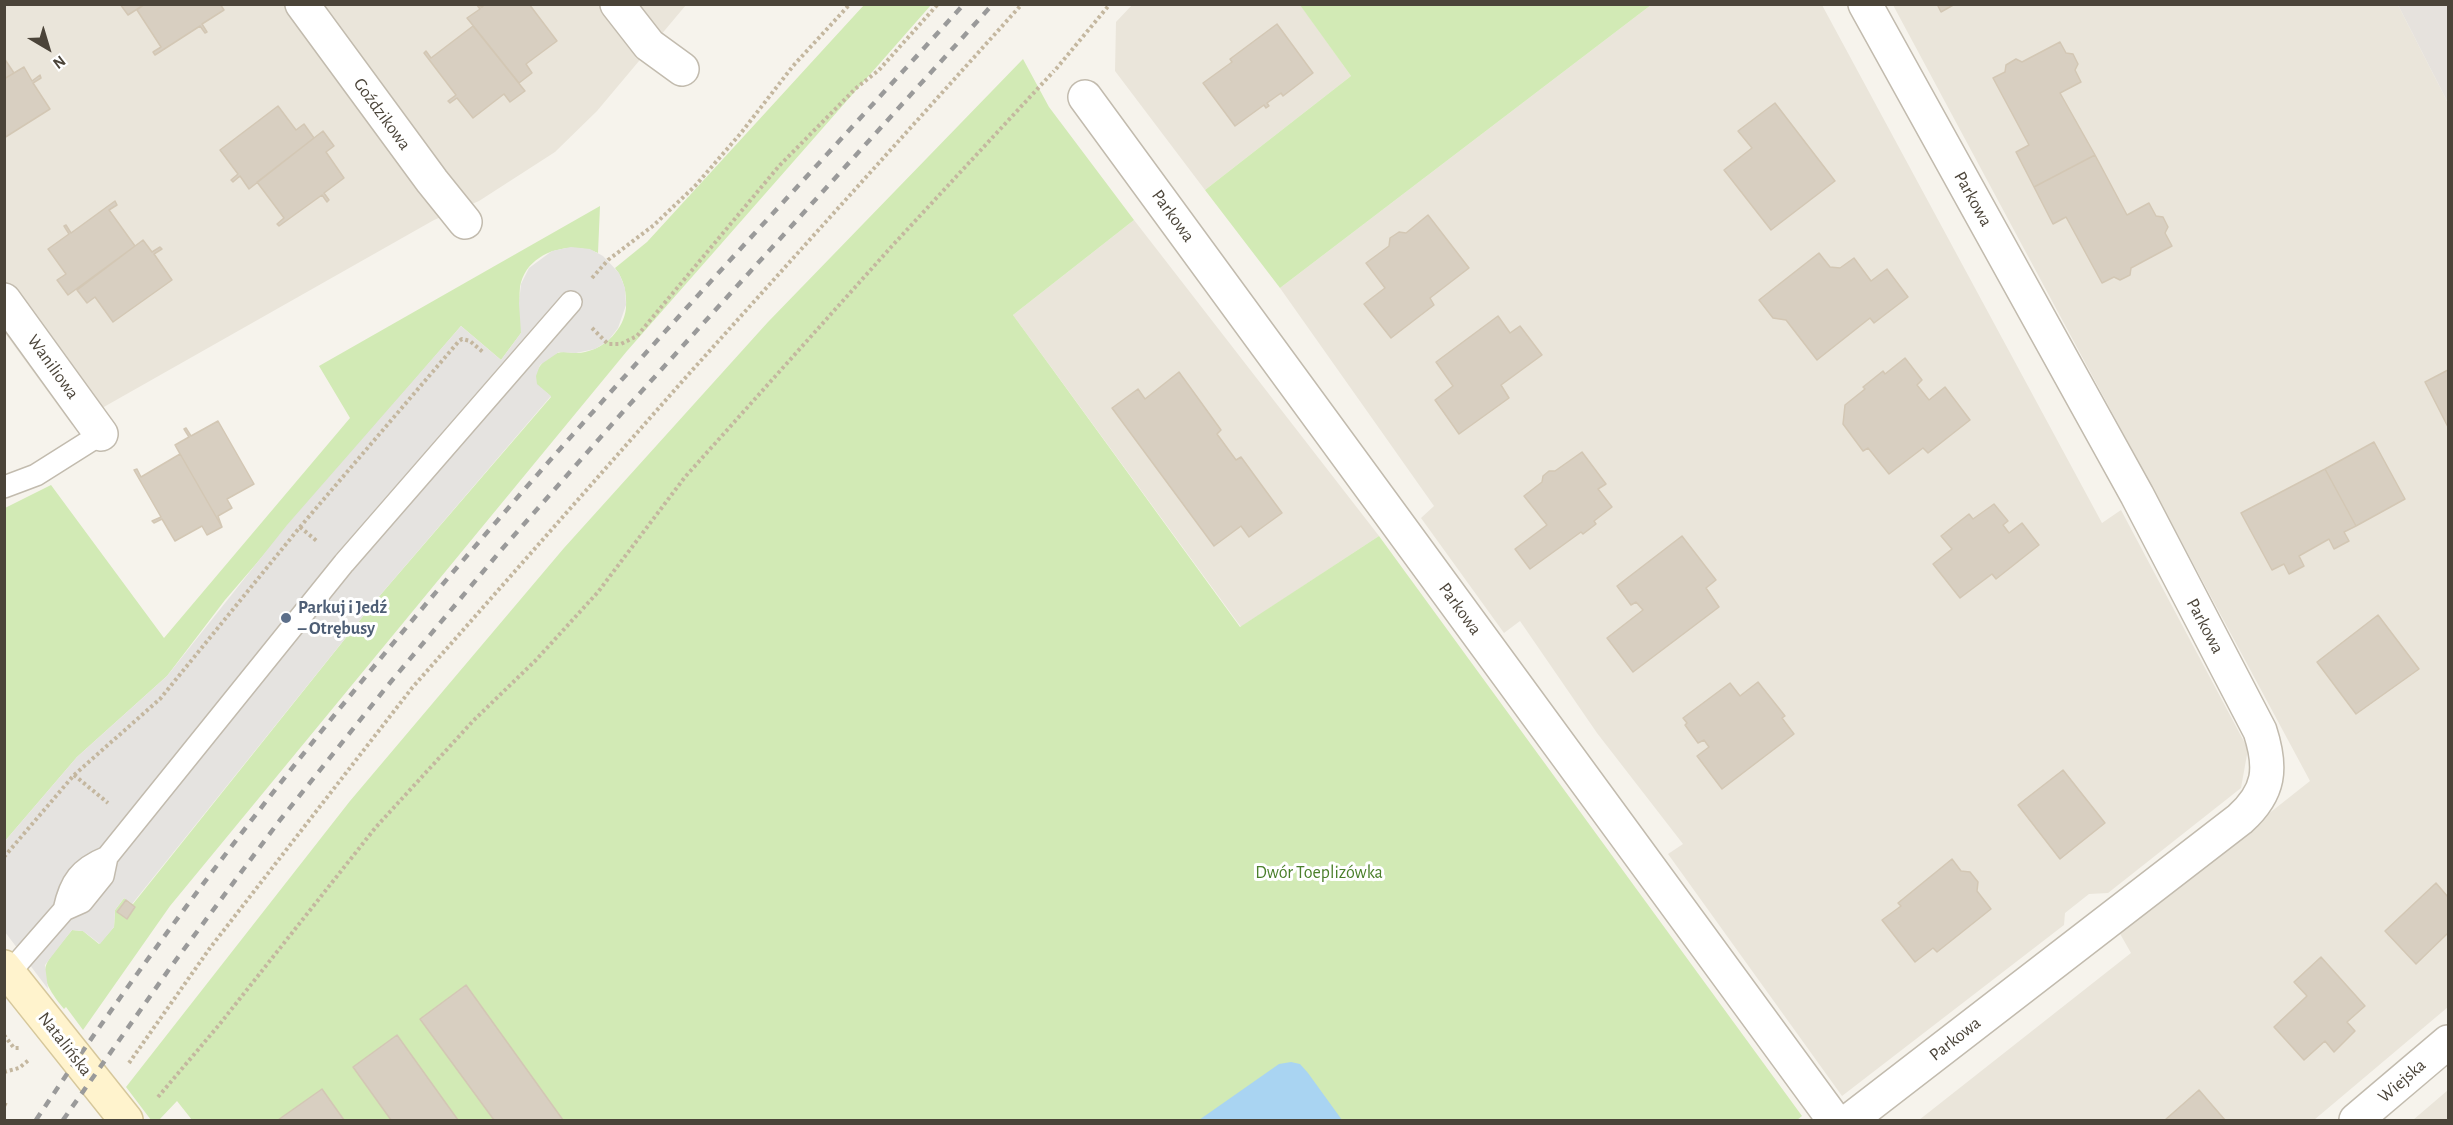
<!DOCTYPE html>
<meta charset="utf-8">
<style>
body{margin:0}
#map{position:relative;width:2453px;height:1125px;overflow:hidden;background:#f6f3ec;font-family:"Alegreya Sans",sans-serif}
canvas{display:block}
.frame{position:absolute;inset:0;border:6px solid #4b4439;pointer-events:none}
.north{position:absolute;left:18px;top:18px;width:60px;height:60px;-webkit-text-stroke:4px #fff;paint-order:stroke;rotate:142deg;font-size:16px;font-weight:700;line-height:24px;text-align:center;color:#4b4439}
.north::after{content:'';display:block;margin:auto;width:21px;height:27px;background:#4b4439;clip-path:polygon(50% 0,100% 100%,50% 72%,0 100%)}
</style>
<div id="map">
<canvas width="2453" height="1125"></canvas>
<div class="frame"></div>
<div class="north">N</div>
</div>
<script>
const c = document.querySelector('canvas').getContext('2d');
c.lineJoin = 'round';
function paint(path, color) { c.fillStyle = color; c.fill(path, 'evenodd'); }
function strokePath(path, color, width, dash) { c.strokeStyle = color; c.lineWidth = width; c.lineCap = dash ? 'butt' : 'round'; c.setLineDash(dash || []); c.stroke(path); }
function label(font, color, halo, rows, align = 'center') {
  c.font = font + ' "Alegreya Sans",sans-serif'; c.lineWidth = 6; c.setLineDash([]); c.textBaseline = 'middle'; c.strokeStyle = halo; c.fillStyle = color; for (const [text, x, y, turn = 0] of rows) {
    c.save(); c.translate(x, y); c.rotate((+turn || 0) * Math.PI / 180); c.textAlign = isNaN(turn) ? turn : align; if (halo) c.strokeText(text, 0, 0); c.fillText(text, 0, 0); c.restore();
  }
}
const residential = new Path2D(`
 M1300,4L1351,76L1205,190L1115,71L1116,22L1132,5Z
 M4,5H686L597,111L555,152L479,201L434,220L72,425L5,333Z
 M1651,5H1822L2102,523L2121,510L2248,749L2241,788L2108,893L2089,894L2065,913L2064,925L1842,1096L1668,854L1683,844L1597,733L1520,621L1504,633L1421,518L1434,506L1280,288Z
 M1893,5H2398L2448,103V1007L2314,1120H1919L2131,953L2119,932L2310,781Z
 M1134,220L1379,536L1241,627L1013,315Z
 M2448,1090V1120H2413Z`);
const industrial = new Path2D(`
 M2398,5H2448V103Z`);
const green = new Path2D(`
 M864,5H931L627,351L170,906L83,1030L66,1007L64,1009C32,969 44,965 72,930L83,931L99,944L114,927L115,910L124,898L133,904L376,600L551,397C548,393 540,389 537,385C530,373 546,356 557,353C566,350 575,355 585,352C605,348 624,329 626,308C627,294 624,279 615,268L647,242Z
 M1300,5H1651L1280,288L1205,190L1351,76Z
 M1023,59L1049,107L1134,220L1013,315L1240,627L1379,536L1802,1116L1797,1120H192L177,1101L159,1120H151L126,1087L350,801L564,548L768,322Z
 M600,206L598,253C569,240 526,252 520,287C518,303 524,318 521,333L501,360L461,326L225,600L167,676L77,757L5,841V508L51,485L164,638L350,418L319,366Z`);
const parking = new Path2D(`
 M571,247L590,249L603,256L619,273L625,288L626,305L618,328L608,341L595,349L576,353L559,352L540,365L536,376L537,384L551,396L376,600L132,904L124,898L115,910L114,927L100,944L83,931L72,930L45,965L48,989L5,932V841L77,757L167,676L287,525L461,326L501,360L521,333L519,303L521,284L529,268L552,251Z`);
const water = new Path2D(`
 M1291,1062L1300,1064L1308,1073L1342,1120H1199L1279,1064Z`);
const building = new Path2D(`
 M120,4H145L128,15Z
 M145,4H220L224,10L202,24L207,32L205,33L200,26L155,55L153,52L161,47L137,10Z
 M476,4L482,7L485,4H529L557,41L526,64L532,73L519,83L467,18L480,9Z
 M1937,4H1955L1941,12Z
 M1277,24L1313,73L1283,96L1281,93L1267,103L1269,106L1266,108L1264,105L1235,126L1203,83L1232,62L1230,59Z
 M473,26L525,91L510,102L504,94L473,118L457,98L450,103L448,101L456,95L424,53L426,51L431,58Z
 M2060,42L2066,53L2073,54L2078,64L2075,70L2081,82L2060,93L2095,155L2034,187L2016,152L2029,145L1993,78L2005,72L2006,65L2016,59L2022,62Z
 M4,58L14,73L4,79Z
 M24,67L32,81L40,75L41,78L33,83L50,109L4,138V79Z
 M1775,103L1835,181L1771,230L1724,170L1752,148L1738,131Z
 M278,106L296,130L304,124L314,138L249,189L240,176L233,182L231,180L238,174L220,150Z
 M323,131L334,146L326,152L344,178L324,193L329,200L327,202L322,195L279,226L277,224L284,218L257,182Z
 M2095,155L2127,215L2149,203L2156,216L2163,217L2168,227L2165,233L2172,246L2131,268L2130,275L2120,280L2114,277L2102,283L2066,217L2053,224L2034,187Z
 M115,201L117,205L109,210L135,246L68,295L57,280L66,274L48,249L69,234L64,226L66,225L71,233Z
 M1428,215L1469,268L1430,298L1434,305L1391,338L1364,304L1385,288L1366,263L1389,246L1390,238L1399,232L1406,233Z
 M143,240L152,252L160,247L162,249L154,254L172,280L113,322L95,297L87,303L77,290Z
 M1819,253L1830,267L1840,268L1854,258L1871,281L1887,269L1908,297L1874,323L1870,318L1817,360L1786,320L1773,318L1759,300Z
 M1498,316L1510,333L1520,326L1542,355L1501,385L1509,398L1459,434L1435,400L1453,386L1436,362Z
 M1905,358L1922,380L1917,385L1929,400L1945,387L1970,420L1928,453L1923,448L1889,474L1868,448L1863,451L1843,424L1845,405L1865,389L1863,387L1883,371L1885,374Z
 M2448,370V427L2425,382Z
 M1179,372L1221,430L1217,434L1236,460L1241,457L1282,513L1249,537L1241,526L1214,546L1112,408L1138,389L1145,399Z
 M218,421L254,484L227,499L232,508L218,516L222,527L175,445L189,437L184,429L186,428L191,436Z
 M2374,442L2405,499L2356,526L2325,469Z
 M175,445L222,527L207,535L202,526L175,541L162,519L154,523L152,521L161,517L134,470L137,469L141,477L180,454Z
 M1582,452L1606,484L1598,489L1612,507L1594,521L1596,524L1583,534L1581,532L1530,569L1515,549L1547,525L1524,496L1542,482L1543,476L1549,471H1555Z
 M2325,469L2356,526L2344,532L2349,541L2334,549L2329,539L2299,556L2304,566L2289,574L2284,564L2272,570L2241,513Z
 M1994,504L2008,521L2003,525L2009,533L2022,523L2039,545L1996,579L1992,574L1960,598L1933,564L1952,549L1941,536L1969,514L1973,519Z
 M1682,536L1716,580L1706,588L1719,607L1633,672L1607,638L1643,610L1636,602L1631,605L1617,586Z
 M2378,615L2419,669L2356,714L2317,662Z
 M1758,682L1785,716L1782,718L1794,734L1722,789L1697,756L1709,747L1704,740L1698,743L1685,725L1687,723L1683,718L1730,683L1740,696Z
 M2063,770L2105,823L2060,859L2018,805Z
 M1952,859L1961,871L1970,872L1978,882L1977,891L1991,909L1937,952L1933,948L1915,962L1882,920L1901,906L1898,903Z
 M2436,883L2448,897V933L2416,964L2385,931Z
 M126,900L135,907L127,919L117,912Z
 M2321,957L2365,1006L2347,1022L2355,1031L2334,1052L2325,1041L2304,1060L2274,1027L2307,996L2294,982Z
 M466,985L563,1120H494L420,1019Z
 M397,1035L458,1120H391L353,1067Z
 M322,1089L344,1120H278Z
 M2199,1090L2225,1120H2165Z`);
const path = new Path2D(`
 M1056,69L1110,4
 M592,278L608,260L654,225L695,186L741,133L793,66L850,4
 M592,328L608,344H621L637,336L779,166L855,89L879,70L938,4
 M300,527L318,542
 M74,775L108,803
 M4,857L74,775L160,699L300,527L459,341L462,339L470,341L484,353
 M4,1035L14,1048H19
 M129,1063L210,948L412,688L687,376L1022,4
 M4,1072L19,1068L30,1059
 M158,1097L219,1025L376,827L473,721L536,660L598,592L685,477L892,246L1054,71
 M4,1104L8,1106`);
const service = new Path2D(`
 M4,487L36,475L101,434
 M64,910C70,881 80,868 107,857L344,563L571,302
 M9,973L64,910L82,902L103,876L107,857`);
const minor = new Path2D(`
 M302,4L432,181L465,222
 M617,4L649,45L682,69
 M1085,97L1834,1120
 M4,300L101,434
 M1850,1120L2240,819C2270,792 2272,768 2260,731L2137,495L1865,4`);
const tertiary = new Path2D(`
 M2356,1120L2448,1042`);
const secondary = new Path2D(`
 M4,967L126,1120`);
const rail = new Path2D(`
 M36,1120C172,916 324,721 484,536C640,355 804,181 964,4
 M63,1120L170,968L280,820L389,684L502,549L621,414L993,4`);
const markers = [
 [286,618,6,"#5c6f8a"]
];
const streetNames = [
 ["Goździkowa",382,114,54],
 ["Parkowa",1973,199,61],
 ["Parkowa",1173,216,54],
 ["Waniliowa",53,367,54],
 ["Parkowa",1460,609,54],
 ["Parkowa",2205,626,62],
 ["Parkowa",1955,1039,-38],
 ["Natalińska",65,1044,52],
 ["Wiejska",2402,1081,-41]
];
const serviceNames = [
 ["Parkuj i Jedź",298,608],
 ["– Otrębusy",298,629]
];
const parkNames = [
 ["Dwór Toeplizówka",1319,873]
];
paint(residential, '#eae5da');
paint(industrial, '#e6e2dd');
paint(green, '#d2eab5');
paint(parking, '#e5e3e0');
paint(water, '#a9d4f2');
paint(building, '#d8cfc1');
strokePath(building, '#d3c7b4', 1.5);
strokePath(service, '#c2bbae', 24);
strokePath(minor, '#c2bbae', 36);
strokePath(tertiary, '#c2bbae', 36);
strokePath(secondary, '#d6c79b', 36);
strokePath(path, '#c4b79f', 4, [3, 3]);
strokePath(service, '#fff', 21);
strokePath(minor, '#fff', 33);
strokePath(tertiary, '#fff', 33);
strokePath(secondary, '#fff3cd', 33);
strokePath(rail, '#9a9a9a', 4.5, [8, 8]);
for (const [x, y, r, color] of markers) { const dot = new Path2D(); dot.arc(x, y, r, 0, 2 * Math.PI); c.fillStyle = color; c.fill(dot); strokePath(dot, '#fff', 2); }
label('18px', '#4b4439', '#fff', streetNames);
label('bold 18px', '#4e5e75', '#fff', serviceNames, 'left');
label('18px', '#4a7f2a', '#fff', parkNames);
</script>
